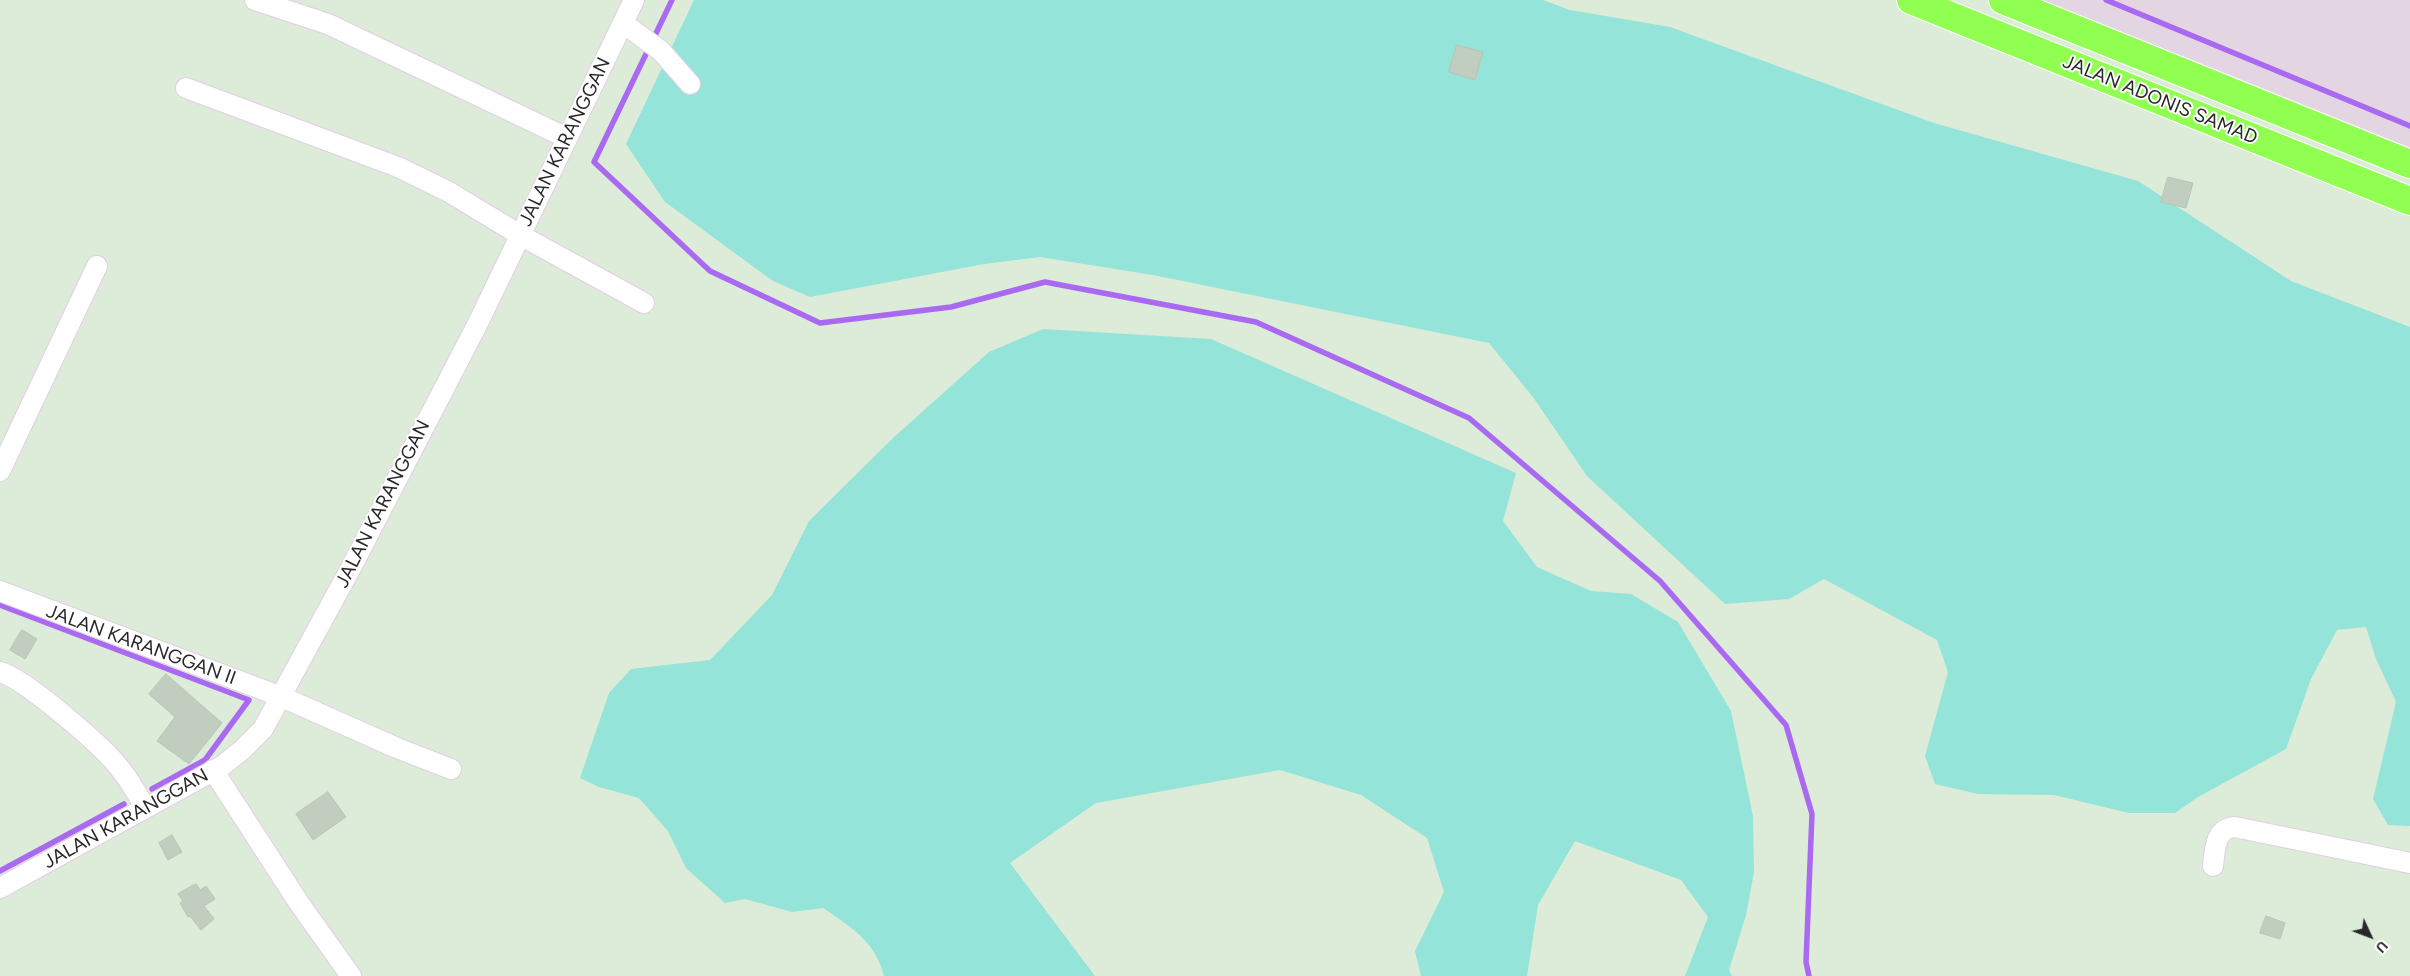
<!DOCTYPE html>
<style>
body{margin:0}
#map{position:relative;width:2410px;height:976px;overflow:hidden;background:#ddebd9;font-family:Figtree,sans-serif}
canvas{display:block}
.north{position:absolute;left:2345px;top:911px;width:50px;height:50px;-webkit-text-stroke:4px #fff;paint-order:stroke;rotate:133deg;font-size:14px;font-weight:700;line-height:20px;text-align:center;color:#282828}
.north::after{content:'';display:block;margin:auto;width:18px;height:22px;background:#282828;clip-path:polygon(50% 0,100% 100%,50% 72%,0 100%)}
</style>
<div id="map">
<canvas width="2410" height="976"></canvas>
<div class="north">U</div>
</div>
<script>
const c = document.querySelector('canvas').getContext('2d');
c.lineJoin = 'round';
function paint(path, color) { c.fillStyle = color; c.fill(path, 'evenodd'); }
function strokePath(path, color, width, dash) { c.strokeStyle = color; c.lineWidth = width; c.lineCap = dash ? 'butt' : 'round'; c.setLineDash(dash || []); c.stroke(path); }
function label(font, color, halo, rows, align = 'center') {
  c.font = font + ' Figtree,sans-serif'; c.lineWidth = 4; c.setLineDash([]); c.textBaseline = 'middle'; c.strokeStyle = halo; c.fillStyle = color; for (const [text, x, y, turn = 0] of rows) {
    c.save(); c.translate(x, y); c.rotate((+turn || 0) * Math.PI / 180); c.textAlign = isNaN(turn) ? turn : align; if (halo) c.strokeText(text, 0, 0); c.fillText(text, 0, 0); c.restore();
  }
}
const airport = new Path2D(`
 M2034,0H2410V152Z`);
const green = new Path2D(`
 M694,0H1543L1570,10L1670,27L1934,123L2138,181L2291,281L2410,327V826L2388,825L2373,799L2396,702L2376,659L2366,627L2337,630L2311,679L2286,749L2198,797L2175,813H2129L2054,795L1978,794L1935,784L1925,756L1948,672L1937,640L1824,579L1789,599L1725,604L1587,476L1533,397L1489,343L1153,275L1040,257L984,264L810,297L773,281L665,202L626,144Z
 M1043,329L1211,339L1516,473L1503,521L1537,567L1591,591L1631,594L1678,622L1731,711L1753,816L1754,872L1746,915L1729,970L1732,976H1685L1708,917L1681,880L1575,841L1538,905L1527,976H1421L1415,951L1444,892L1427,838L1361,795L1280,770L1096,803L1010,863L1095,976H884C876,942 850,926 823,908L792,912L745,899L725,903L686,868L668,831L639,798L599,787L580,778L609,693L631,669L710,660L772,595L809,521L893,438L989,352Z`);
const stream = new Path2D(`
 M672,0L594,162L710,271L820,323L951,307L1045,282L1256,322L1469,418L1660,581L1786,725L1812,814L1806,962L1809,976
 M2106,0L2410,126
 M0,605L249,700L205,760L152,789
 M0,871L124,804`);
const building = new Path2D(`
 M1457,45L1483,52L1475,80L1449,72Z
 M2168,177L2193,183L2186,208L2161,202Z
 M22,630L37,639L25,659L10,650Z
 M166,674L222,723L189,764L157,741L175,717L149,694Z
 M328,792L346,817L313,840L296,814Z
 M172,835L182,852L168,860L159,843Z
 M196,884L200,890L206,886L215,899L204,906L214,919L201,930L190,916L188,917L180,903L183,901L178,894Z
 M2266,916L2285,923L2280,939L2260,933Z`);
const street = new Path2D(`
 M255,0L328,24L567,138
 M623,23L661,51L690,84
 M186,88L398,167L449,192L520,235L644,303
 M0,471L97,266
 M0,591L282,697L397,748L451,769
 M0,672C25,679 100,744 118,766C129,779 137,793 145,808
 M213,770L299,903L351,976
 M2213,866C2215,849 2215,828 2235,827L2410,863
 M0,888L222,766L242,750L263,729L353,564L477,325L634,0`);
const highway = new Path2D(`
 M1911,0L2410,201
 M2003,0L2410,164`);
const streetNames = [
 ["JALAN ADONIS SAMAD",2160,100,22],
 ["JALAN KARANGGAN",565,142,-64],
 ["JALAN KARANGGAN",383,504,-63],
 ["JALAN KARANGGAN II",141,645,20],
 ["JALAN KARANGGAN",126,819,-29]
];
paint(airport, '#e4d5e3');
paint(green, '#94e4d9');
strokePath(stream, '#a969f1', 5.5);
paint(building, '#c1cdbf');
strokePath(building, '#b6c6b3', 1);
strokePath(street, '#e2cfe2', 22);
strokePath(highway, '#fff', 30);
strokePath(street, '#fff', 20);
strokePath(highway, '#90ff51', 28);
label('19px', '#282828', '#fff', streetNames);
</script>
